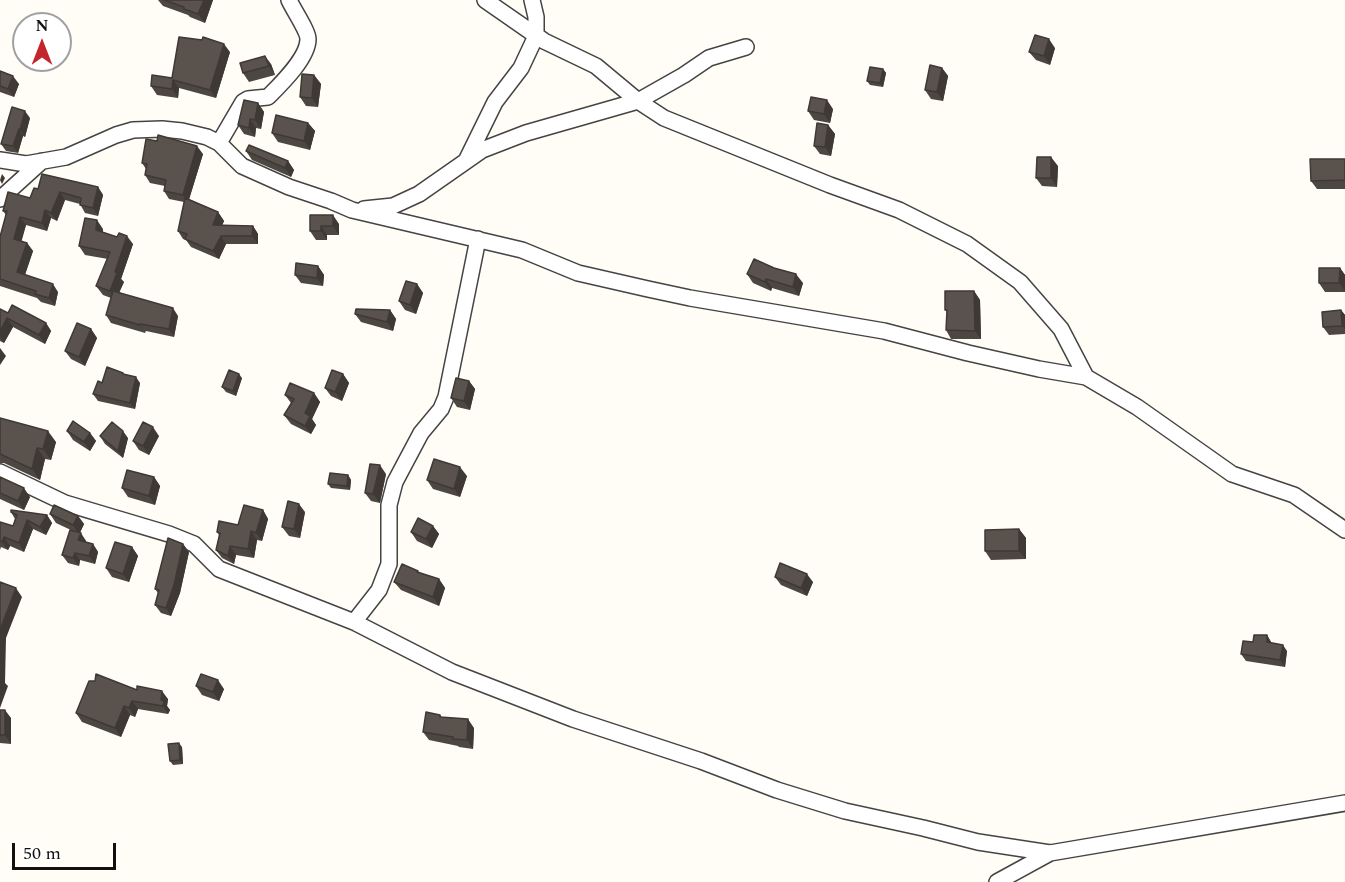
<!DOCTYPE html>
<style>
body{margin:0}
#map{position:relative;width:1345px;height:882px;overflow:hidden;background:#fffdf5;font-family:Spectral,serif}
canvas{display:block}
.north{position:absolute;left:12px;top:12px;width:60px;height:60px;box-sizing:border-box;background:#fff;border:2px solid #a0a0a0;border-radius:50%;rotate:0deg;font-size:16px;font-weight:700;line-height:24px;text-align:center;color:#111}
.north::after{content:'';display:block;margin:auto;width:21px;height:27px;background:#c4262e;clip-path:polygon(50% 0,100% 100%,50% 72%,0 100%)}
.scale{position:absolute;left:12px;top:843px;width:104px;height:27px;box-sizing:border-box;border:3px solid #111;border-top:0;padding-left:8px;font-size:18px;line-height:21px;white-space:nowrap;color:#111;-webkit-text-stroke:4px #fff;paint-order:stroke}
</style>
<div id="map">
<canvas width="1345" height="882"></canvas>
<div class="north">N</div>
<div class="scale">50 m</div>
</div>
<script>
const c = document.querySelector('canvas').getContext('2d');
c.lineJoin = 'round';
function strokePath(path, color, width, dash) { c.strokeStyle = color; c.lineWidth = width; c.lineCap = dash ? 'butt' : 'round'; c.setLineDash(dash || []); c.stroke(path); }
function paint(path, color) { c.fillStyle = color; c.fill(path, 'evenodd'); }
const minor = new Path2D(`
 M485,0L544,41L596,66L638,101L664,118L830,185L899,210L967,244L1020,282L1061,329L1086,377L1137,407L1232,474L1294,495L1345,530
 M219,143L243,102L248,99L268,97C281,84 308,58 308,39C308,31 293,9 289,0
 M467,159L495,102L521,68L536,36V17L532,0
 M0,160L26,164L66,157L116,135L133,130L162,129L182,131L207,137L219,143L242,166L289,187L331,201L352,210L522,250L578,273L648,289L690,298L884,331L968,353L1039,369L1086,377
 M0,199L42,161
 M364,209L393,206L419,194L482,150L526,133L638,101L684,75L709,58L746,47
 M0,472L65,503L169,534L194,544L219,569L354,622L452,672L573,719L701,761L777,790L845,811L923,828L978,842L1050,853L1345,803
 M354,622L379,590L389,564V505L395,482L421,433L441,409L446,397L478,239
 M997,882L1050,853`);
const wall = new Path2D(`
 M158,0H213L205,23L190,17L188,15L163,6Z
 M1055,48L1050,65L1036,60L1029,52Z
 M230,52L216,98L179,88L178,98L157,95L151,86L172,78Z
 M271,64L275,75L249,82L243,73Z
 M942,68L948,76L943,101L931,99L925,90Z
 M883,69L886,73L883,87L870,85L867,81Z
 M0,71L19,84L14,97L0,92Z
 M314,75L321,84L318,107L306,106L300,97Z
 M258,103L264,112L261,129L256,128L255,137L244,134L238,125Z
 M833,109L830,123L814,120L808,111Z
 M30,118L25,137L23,136L18,153L6,151L1,144Z
 M308,123L315,131L310,150L278,142L272,133Z
 M828,125L835,134L831,156L820,154L814,146Z
 M246,151L288,161L294,170L291,177L252,160Z
 M203,154L189,199L218,212L224,221L222,226H253L258,234V244H226L219,259L191,247L186,240L183,239L178,231L184,202L169,199L164,191L165,186L150,183L145,175L146,169L142,163Z
 M1345,159V189H1317L1311,181Z
 M1058,166L1057,187L1042,186L1036,178Z
 M98,187L103,195L98,216L85,213L80,204L65,200L57,221L51,218L47,231L26,225L21,241L27,243L33,251L25,275L58,292L55,306L41,302L37,298L0,286V237L6,215L3,211L30,198L38,189Z
 M310,215L339,224V235H327V240H316L310,231Z
 M103,229V232L133,244L121,279L124,282L119,292L178,316L174,337L146,331L145,333L111,323L106,315L111,298L103,295L96,286L108,259L85,255L79,246Z
 M318,266L324,275L323,286L301,283L295,275Z
 M1340,268L1345,275V292H1325L1319,283Z
 M747,274L803,283L799,296L772,288L771,291L753,283Z
 M417,284L423,293L416,314L405,310L399,301Z
 M974,291L980,300L981,339H951L946,330L947,312L945,310Z
 M0,309L8,313L46,323L51,331L45,344L13,327L4,343L0,341Z
 M390,310L396,319L393,331L361,322L355,314Z
 M1341,310L1345,315V334L1329,335L1323,327Z
 M91,329L97,338L85,366L71,359L65,351Z
 M124,374L140,383L135,409L98,401L93,394L102,383Z
 M343,374L349,383L342,401L331,396L325,388Z
 M242,378L236,396L226,392L222,387Z
 M469,381L475,389L470,410L457,407L451,398Z
 M314,393L320,402L312,419L316,425L311,434L291,424L284,415L291,403L285,395Z
 M0,418L56,442L51,460L45,459L40,480L4,463H0Z
 M67,431L90,433L96,441L90,451L73,440Z
 M100,436L128,438L123,458L105,444Z
 M159,436L149,455L139,450L133,441Z
 M386,474L380,503L371,501L365,493Z
 M348,475L351,480L350,490L331,488L328,484Z
 M467,476L460,497L433,489L427,480Z
 M0,477L30,497L24,510L0,499Z
 M154,477L160,486L155,505L128,497L122,488Z
 M263,510L268,519L262,541L257,540L254,558L236,555L234,564L222,558L216,550L219,535L217,532L238,525Z
 M11,512L47,515L52,523L46,535L33,529L24,552L10,546L8,550L1,547L0,550V522L13,526L15,519Z
 M305,512L300,538L289,536L282,527Z
 M50,514L78,516L84,524L80,533L86,541V542L93,544L98,552L95,564L80,560L79,566L68,563L62,555L73,531L56,523Z
 M433,526L439,534L432,548L417,541L411,532Z
 M1019,529L1026,538V559L991,560L985,551Z
 M183,544L189,552L180,593L171,616L161,613L155,605L158,593L155,589Z
 M132,547L138,556L129,582L112,577L106,568Z
 M418,571L419,572L439,579L445,588L439,606L401,590L394,582Z
 M775,577L813,582L807,596L781,585Z
 M1267,635L1271,642V643L1287,651L1285,667L1246,661L1241,654L1253,642Z
 M196,686L224,689L219,701L202,695Z
 M137,690L168,699L167,706L170,710L168,714L138,709L135,717L130,715L121,737L82,722L76,713Z
 M0,710L11,718V744L0,743Z
 M440,715L442,717L474,728L473,749L459,747L458,746L429,740L423,732Z
 M182,747L183,764L173,765L170,761Z`);
const shadedWall = new Path2D(`
 M204,0H213L205,23L198,14Z
 M1049,39L1055,48L1050,65L1044,56Z
 M224,44L230,52L216,98L210,90Z
 M265,56L271,64L275,75L269,66Z
 M942,68L948,76L943,101L937,92Z
 M883,69L886,73L883,87L880,83Z
 M314,75L321,84L318,107L312,98Z
 M13,76L19,84L14,97L8,89Z
 M173,80L179,88L178,98L172,89Z
 M827,100L833,109L830,123L824,114Z
 M258,103L264,112L261,129L255,120Z
 M25,111L30,118L25,137L20,130Z
 M250,119L256,128L255,137L249,128Z
 M308,123L315,131L310,150L304,141Z
 M828,125L835,134L831,156L825,147Z
 M19,129L23,136L18,153L13,146Z
 M197,146L203,154L188,203L183,195Z
 M1051,157L1058,166L1057,187L1051,178Z
 M288,161L294,170L291,177L285,168Z
 M2,174L5,178L2,184L0,180Z
 M98,187L103,195L98,216L93,208Z
 M60,192L65,200L57,221L51,213Z
 M45,210L51,218L47,231L42,223Z
 M218,212L224,221L218,233L213,225Z
 M333,215L339,224V235L333,226Z
 M20,217L26,225L20,247L14,239Z
 M97,220L103,229L102,239L96,230Z
 M253,226L258,234V244L252,236Z
 M321,226L327,235V240L321,231Z
 M127,236L133,244L121,279L124,282L116,300L110,291L115,272Z
 M221,236L226,244L219,259L213,251Z
 M27,243L33,251L23,280L17,272Z
 M318,266L324,275L323,286L317,278Z
 M1340,268L1345,275V291L1339,283Z
 M796,274L803,283L799,296L793,287Z
 M766,279L772,288L771,291L765,282Z
 M53,284L58,292L55,306L49,298Z
 M417,284L423,293L416,314L410,305Z
 M974,291L980,300L981,339L975,331Z
 M173,308L178,316L174,337L169,329Z
 M390,310L396,319L393,331L387,322Z
 M1341,310L1345,315V329L1342,326Z
 M7,318L13,327L4,343L0,337V331Z
 M46,323L51,331L45,344L39,335Z
 M91,329L97,338L85,366L79,357Z
 M0,348L6,356L0,365Z
 M239,374L242,378L236,396L233,391Z
 M343,374L349,383L342,401L335,392Z
 M136,377L140,383L135,409L130,403Z
 M469,381L475,389L470,410L464,401Z
 M314,393L320,402L312,419L316,425L311,434L305,426V413Z
 M153,427L159,436L149,455L143,446Z
 M48,431L56,442L51,460L43,449Z
 M123,431L128,438L123,458L118,451Z
 M90,433L96,441L90,451L84,442Z
 M37,448L45,459L40,480L32,469Z
 M380,465L386,474L380,503L373,494Z
 M460,467L467,476L460,497L454,489Z
 M348,475L351,480L350,490L347,486Z
 M154,477L160,486L155,505L149,496Z
 M24,488L30,497L24,510L18,501Z
 M299,504L305,512L300,538L294,529Z
 M263,510L268,519L262,541L256,533Z
 M47,515L52,523L46,535L40,527Z
 M78,516L84,524L79,534L73,525Z
 M27,520L33,529L24,552L19,543Z
 M433,526L439,534L432,548L426,539Z
 M1019,529L1026,538V559L1019,551Z
 M251,531L257,540L254,558L248,549Z
 M81,533L86,541L84,548L78,540Z
 M4,537L10,546L8,550L2,542Z
 M93,544L98,552L95,564L89,556Z
 M183,544L189,552L180,593L171,616L166,608Z
 M230,546L236,555L234,564L228,556Z
 M132,547L138,556L129,582L123,574Z
 M75,553L80,560L79,566L73,558Z
 M807,574L813,582L807,596L801,588Z
 M439,579L445,588L439,606L433,597Z
 M16,588L22,597L6,638L5,683L8,686L0,708V630Z
 M1267,635L1271,642V649L1267,642Z
 M1283,645L1287,651L1285,667L1280,660Z
 M218,680L224,689L219,701L213,692Z
 M162,691L168,699L167,706L170,710L168,714L163,706L161,700Z
 M132,701L138,709L135,717L129,708Z
 M124,706L130,715L121,737L115,728Z
 M5,710L11,718V744L5,735Z
 M468,719L474,728L473,749L467,740Z
 M179,743L182,747L183,764L180,760Z`);
const building = new Path2D(`
 M164,0H204L198,14L184,9V7Z
 M1035,35L1049,39L1044,56L1029,52Z
 M179,37L202,40L203,37L224,44L210,90L173,80L172,89L151,86L152,75L172,78Z
 M265,56L269,66L243,73L240,63Z
 M930,65L942,68L937,92L925,90Z
 M870,67L883,69L880,83L867,81Z
 M0,71L13,76L8,89L0,86Z
 M302,74L314,75L312,98L300,97Z
 M811,97L827,100L824,114L808,111Z
 M244,100L258,103L255,120L250,119L249,128L238,125Z
 M12,107L25,111L20,130L19,129L13,146L1,144Z
 M276,115L308,123L304,141L272,133Z
 M817,123L828,125L825,147L814,146Z
 M158,135L197,146L183,195L164,191L166,180L145,175L147,164L142,163L146,139L157,141Z
 M249,145L288,161L285,168L246,151Z
 M1037,157H1051V178H1036Z
 M1310,159H1345V180L1311,181Z
 M42,174L98,187L93,208L80,205L81,198L60,192L51,213L45,210L42,223L20,217L14,239L27,243L17,272L53,284L49,298L35,294L36,291L0,279V237L7,211H3L8,192L30,198L34,188L38,189Z
 M185,198L218,212L213,225L253,226L252,236H221L213,251L185,239L187,234L178,231Z
 M310,215H333V226H321V231H310Z
 M85,218L97,220L96,230L117,237L119,233L127,236L115,272L117,273L110,291L96,286L110,252L79,246Z
 M754,259L774,268L796,274L793,287L766,279L765,282L747,274Z
 M296,263L318,266L317,278L295,275Z
 M1319,268H1340L1339,283H1319Z
 M406,281L417,284L410,305L399,301Z
 M113,291L173,308L169,329L140,324V325L106,315Z
 M945,291H974L975,331L946,330L947,310H945Z
 M12,305L46,323L39,335L7,318L0,331V309L8,313Z
 M356,309L390,310L387,322L355,314Z
 M1341,310L1342,326L1323,327L1322,312Z
 M77,323L91,329L79,357L65,351Z
 M107,367L123,373V374L136,377L130,403L93,394L98,381L102,383Z
 M229,370L239,374L233,391L222,387Z
 M332,370L343,374L335,392L325,388Z
 M456,378L469,381L464,401L451,398Z
 M290,383L314,393L305,413L310,416L305,426L284,415L294,399L285,395Z
 M0,418L48,431L43,449L37,448L32,469L0,454Z
 M73,421L90,433L84,442L67,431Z
 M112,422L123,431L118,451L100,436Z
 M143,422L153,427L143,446L133,441Z
 M434,459L460,467L454,489L427,480Z
 M370,464L380,465L373,494L365,493Z
 M127,470L154,477L149,496L122,488Z
 M330,473L348,475L347,486L328,484Z
 M0,477L24,488L18,501L0,493Z
 M288,501L299,504L294,529L282,527Z
 M54,505L78,516L73,525L50,514Z
 M244,505L263,510L256,533L251,531L248,549L230,546L228,556L216,550L220,533L217,532L219,521L238,525Z
 M11,510L47,515L40,527L27,520L19,543L4,537L2,542L0,541V522L13,526L17,515L11,512Z
 M418,518L433,526L426,539L411,532Z
 M1019,529V551H985V530Z
 M70,530L81,533L78,540L93,544L89,556L75,553L73,558L62,555Z
 M168,538L183,544L174,585L166,608L155,605L159,590L155,589Z
 M115,542L132,547L123,574L106,568Z
 M780,563L807,574L801,588L775,577Z
 M402,564L418,571L417,572L439,579L433,597L394,582Z
 M0,582L16,588L0,630V632Z
 M1254,635H1267V642L1283,645L1280,660L1241,654L1243,641L1253,642Z
 M96,674L137,690V686L162,691L161,700L164,701L163,706L132,701L129,708L124,706L115,728L76,713L89,681H95Z
 M201,674L218,680L213,692L196,686Z
 M0,710H5V735H0Z
 M426,712L440,715V717L468,719L467,740L453,739V737L423,732Z
 M179,743L180,760L170,761L168,744Z`);
strokePath(minor, '#444', 18);
strokePath(minor, '#fff', 15);
paint(wall, '#4d4742');
paint(shadedWall, '#3f3936');
paint(building, '#5a524d');
strokePath(building, '#3f3936', 1.5);
</script>
